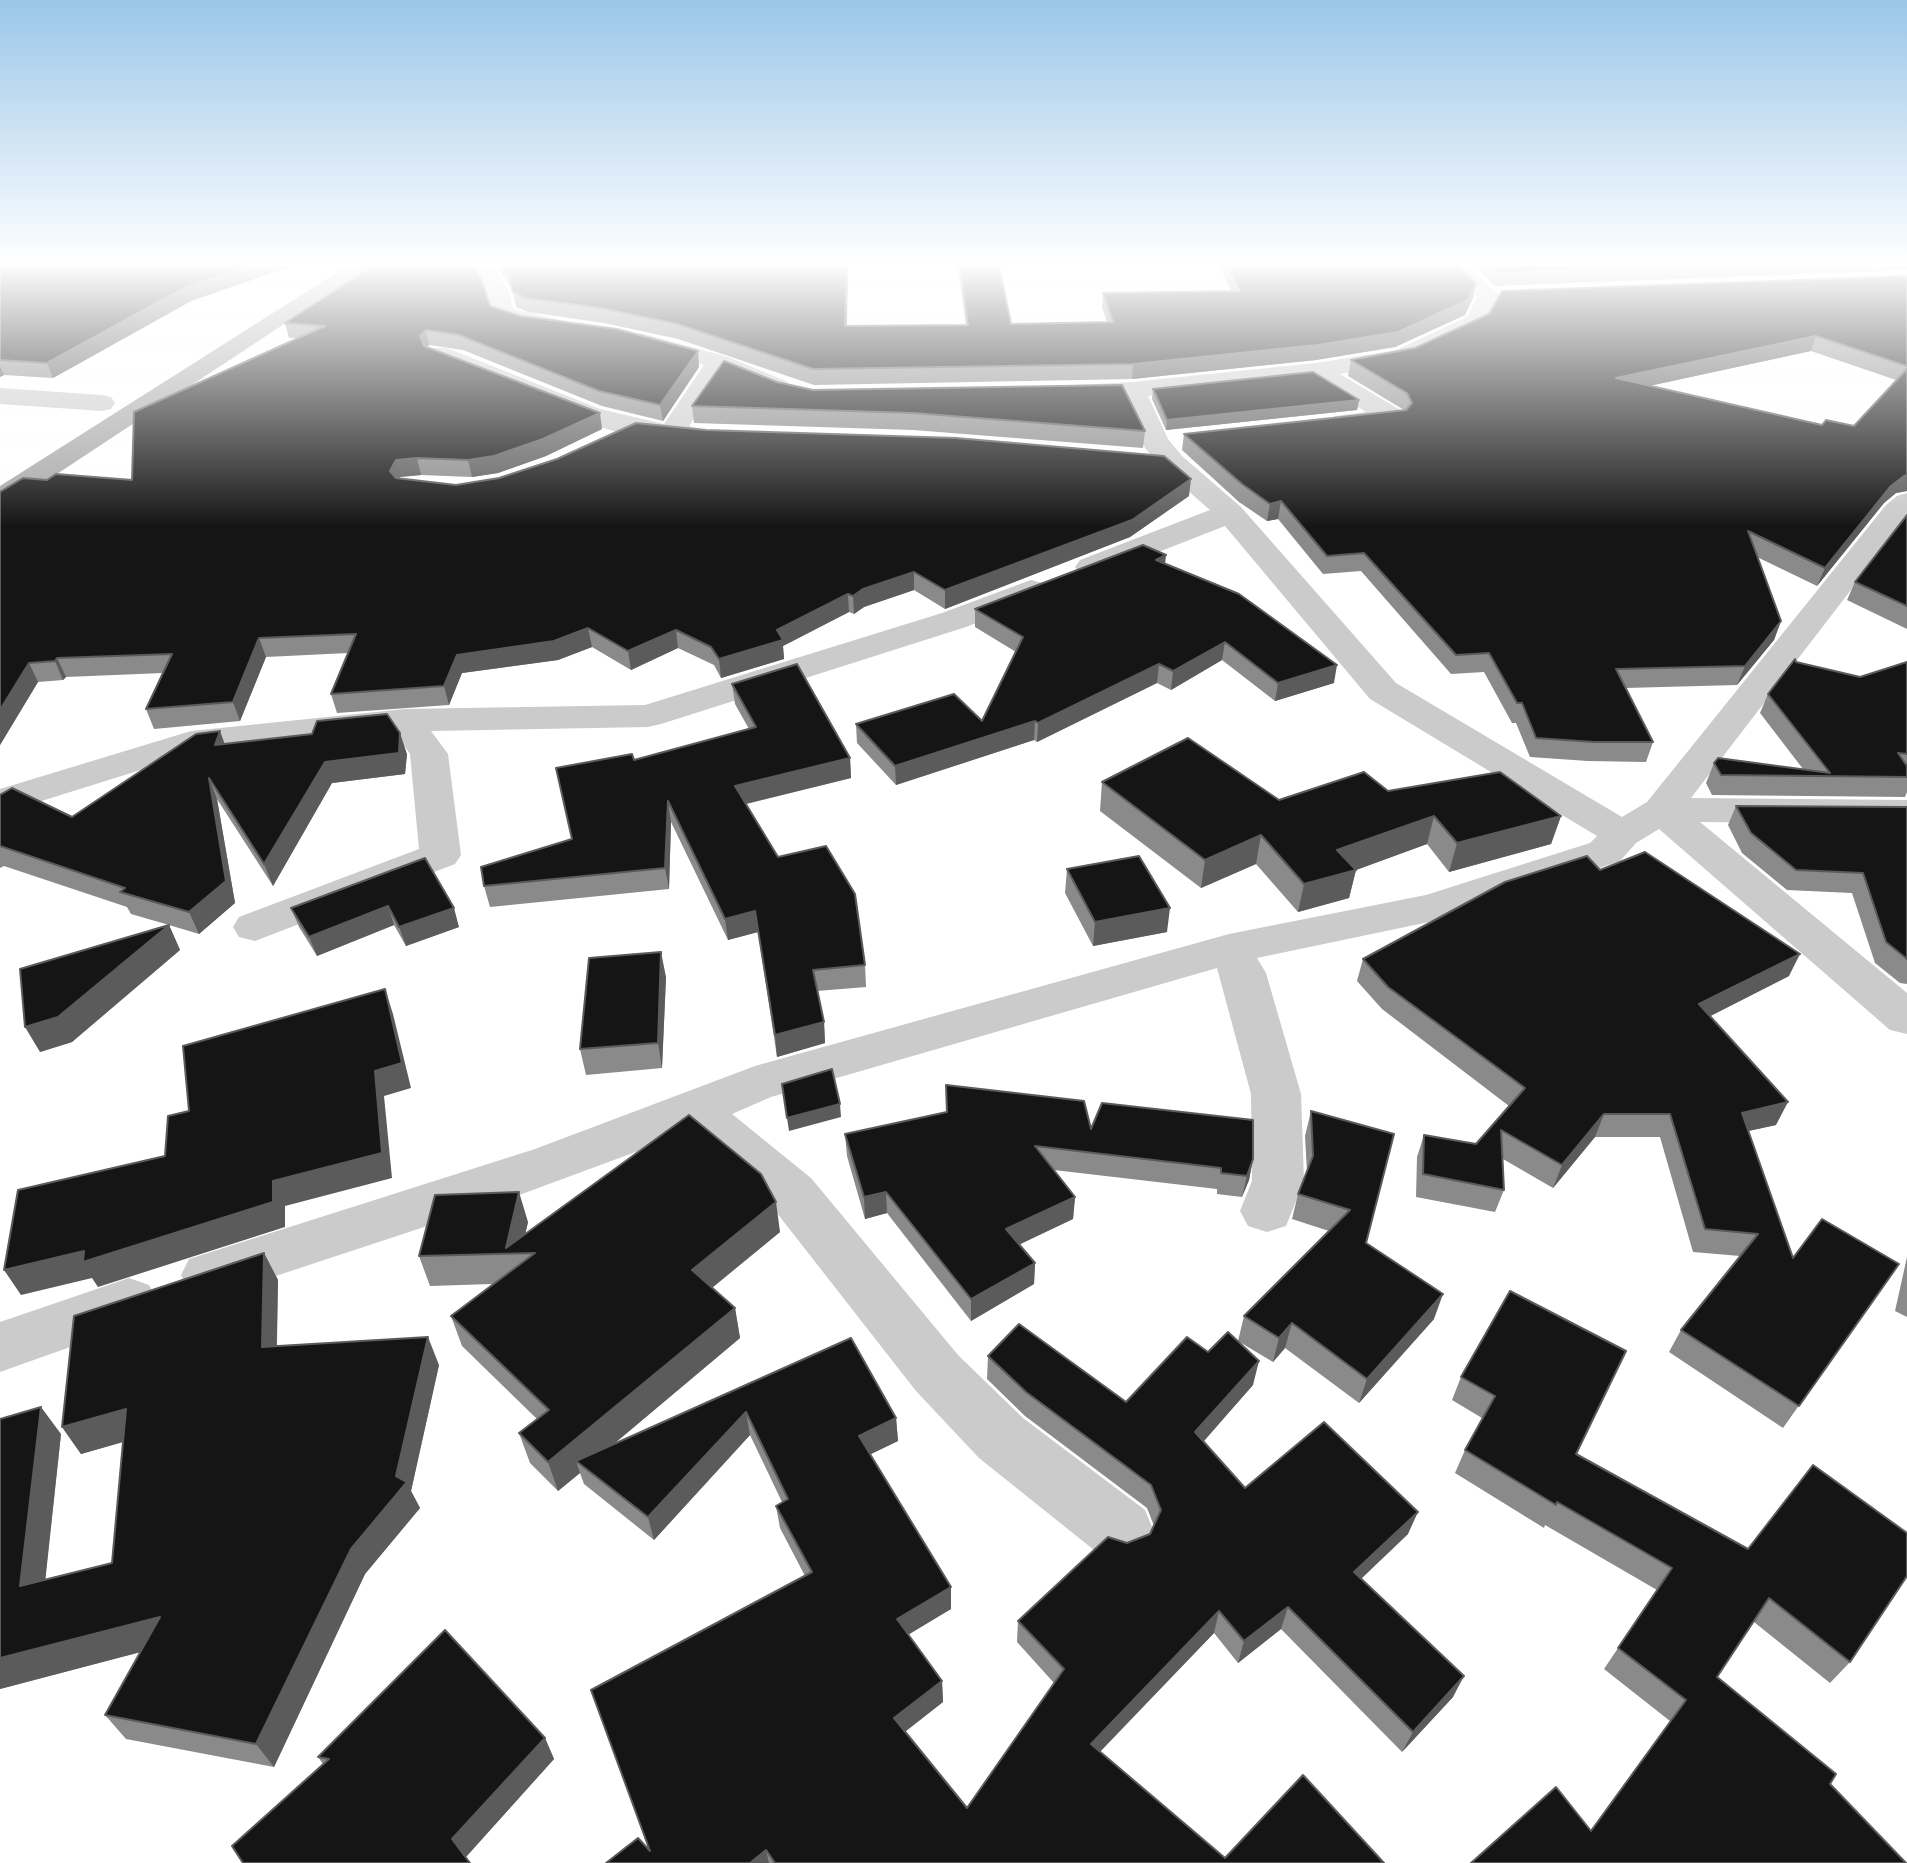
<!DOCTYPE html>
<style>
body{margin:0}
canvas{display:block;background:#fff}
</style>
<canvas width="1907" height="1863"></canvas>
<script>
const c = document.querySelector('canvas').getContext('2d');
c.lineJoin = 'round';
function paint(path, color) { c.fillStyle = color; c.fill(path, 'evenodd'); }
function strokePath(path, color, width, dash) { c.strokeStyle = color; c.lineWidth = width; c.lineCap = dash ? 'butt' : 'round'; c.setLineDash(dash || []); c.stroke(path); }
const minor = new Path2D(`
 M472,266H493L509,291L513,309L566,321L570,326L566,331C543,337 515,326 494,318L487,291Z
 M1446,266H1469L1500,296L1484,326L1411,361L1340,374L1402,411L1406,417L1402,423L1344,430L1335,428L1331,422L1335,416L1366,412L1312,378L1148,396L1168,439L1182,456L1241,507L1396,683L1622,817L1647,802L1886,505L1897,496L1907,493V517L1691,798L1907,800V824L1700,822L1907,993V1034L1890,1030L1659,829L1636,843L1620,861L1448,918L1257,958L1266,973L1301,1094L1304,1181L1286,1226L1267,1232L1248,1226L1240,1211L1252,1181L1251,1094L1217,968L771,1097L732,1114L811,1178L958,1355L1023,1418L1145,1510L1154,1532L1145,1554L1122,1563L1099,1554L979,1458L916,1391L773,1208L687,1133L503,1201L209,1298L189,1291L181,1275L189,1259L535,1149L755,1066L1229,934L1426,895L1590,843L1597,836L1370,699L1225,526L1102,574L1091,576L1080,574L1075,567L1080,560L1210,510L1162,468L1145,448L1123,398L1064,399L1055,396L1051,391L1055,386L1132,382L1316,363L1396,350L1467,317L1477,297Z
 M641,333L728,357L786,381L790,386L786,391L777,394L724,373L689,426L697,428L701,434L697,440C633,456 494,381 429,358L426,353L429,348H447L600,409L664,424L704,365L633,345L629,340L633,335Z
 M0,388L102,395L111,397L115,403L111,409L102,411L0,404Z
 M1031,580L1042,583L1047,590L1042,597L966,627L661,724L648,727L431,731L448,754L461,855L455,864L255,941L239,937L233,927L239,917L419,849L410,754L395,732L195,753L0,814V789L191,731L405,709L645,705L942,613Z
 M129,1278L149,1285L157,1302L149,1319L0,1372V1322Z`);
const major = new Path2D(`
 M347,266H372L10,505L0,508V486Z`);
const wall = new Path2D(`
 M497,266H848L847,326L966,325L958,266H999L1011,324L1107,322L1102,307L1103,293L1231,291L1220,266H1459L1476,283L1473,298L1465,315L1395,347L1316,360L1132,379L814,385L678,339L604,323L528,312L516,307L512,289Z
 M1474,266H1907V270L1495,286Z
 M0,268L191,301L53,378L4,375L0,377Z
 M1907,276V491L1896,493L1884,503L1817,586L1757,557L1781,621L1774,640L1737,685L1625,688L1653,742L1646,762L1588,761L1530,757L1516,723H1512L1484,672L1451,674L1361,571L1323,574L1278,519L1267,521L1239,502L1182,450L1184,434L1404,410L1348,376L1351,360ZM1811,351L1896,380L1854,426L1822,425L1649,386Z
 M490,306L520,316L699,367L663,421L602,406L463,350L429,345L427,347L602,429L546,456L498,473L472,477L421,475L400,477V478L456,485L1189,496L1130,537L945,609L914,590L864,607L854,614L849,612L783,646L784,659L721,678L714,665L678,648L631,670L592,647L558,660L462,673L449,705L337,713L331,694L348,653L266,657L240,721L154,729L146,709L163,673L66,677L63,680L38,682L0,745V492L47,480H132L297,338H289L285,323Z
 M777,382L813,390L1145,431L1143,448L913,430L694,423L692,406Z
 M1153,389L1359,400L1357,410L1166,430L1152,399Z
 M1907,515V629L1847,600L1855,582Z
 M1165,564L1334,683L1275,701L1222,660L1171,690L1157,683L1037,742L1034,740L896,785L857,743L856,724L982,721L1016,652L975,627V609Z
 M1796,662L1860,677L1907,662V792L1905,797L1712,795L1706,783L1714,763L1803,769L1760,713L1768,694Z
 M732,684L850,758L851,778L746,804L778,857L865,965L866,987L817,991L824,1022L825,1043L777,1057L758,932L728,940L671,822L669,889L490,907L484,886L572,839L634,760L749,729L735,704Z
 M225,744L407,754L405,774L332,783L273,886L217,799L235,903L199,934L169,925L180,950L72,1042L40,1052L169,925L131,914L127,907L4,866L0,868V795L72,817Z
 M1102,782L1279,800L1388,791L1561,816L1551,844L1449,872L1427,844L1356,870L1349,898L1298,912L1256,864L1201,888L1100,811Z
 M1736,806L1907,807V984L1900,983L1875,963L1852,893L1787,890L1742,853L1728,825Z
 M425,858L459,927L406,946L394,925L317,956L299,927L291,908Z
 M1067,869L1167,932L1093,946L1065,893Z
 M1600,870L1789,976L1710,1016L1776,1125L1748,1131L1793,1258L1899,1264L1783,1428L1669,1352L1681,1330L1740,1256L1693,1252L1660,1137H1595L1553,1188L1503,1159L1504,1190L1495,1212L1416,1197L1417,1157L1424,1135L1476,1144L1509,1106L1382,1009L1357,981L1363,959Z
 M666,977L662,1068L586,1075L580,1049Z
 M1311,1111L1366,1243L1434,1319L1359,1403L1285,1348L1273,1362L1238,1341L1244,1316L1329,1231L1292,1219L1298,1194L1307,1172L1305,1136Z
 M1091,1129L1253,1159L1249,1180L1242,1197L1217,1194V1189L1054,1170L1075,1197L1073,1219L1019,1244L1035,1263L1034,1284L971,1321L887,1213L865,1219L847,1156L845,1134Z
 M528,1222L525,1234L780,1232L712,1288L735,1308L740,1338L614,1444L851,1338L896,1418L898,1441L870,1454L951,1609L908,1634L942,1681L943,1702L905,1731L967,1808L1054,1683L1017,1642L1018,1621L1127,1543L1150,1534L1154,1526L1147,1508L1025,1416L987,1379L988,1356L1126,1402L1253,1385L1203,1441L1245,1488L1408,1534L1361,1579L1453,1697L1402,1752L1281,1629L1238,1663L1214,1633L1100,1752L1225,1858L1384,1863H606L650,1851L805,1576L780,1528L776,1506L782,1502L750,1435L654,1540L584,1484L580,1473L558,1491L530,1463L519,1433L537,1419L462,1346L451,1316L492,1284L430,1286L419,1256Z
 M264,1253L278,1280L277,1346L439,1365L411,1491L420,1508L365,1574L274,1767L126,1739L105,1715L140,1652L0,1689L61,1434L45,1579L112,1563L123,1442L81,1454L62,1427Z
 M1907,1257V1317L1895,1311Z
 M1510,1291L1576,1454L1748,1549L1850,1662L1830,1683L1754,1622L1717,1677L1836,1774L1591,1830L1670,1721L1604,1669L1657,1590L1545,1525L1544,1528L1455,1473L1465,1450L1482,1418L1452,1400L1461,1377Z
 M545,1738L554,1759L466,1857L323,1764L318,1757Z`);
const shadedWall = new Path2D(`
 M249,266H292L191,301L53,378L47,363L186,287Z
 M847,266H848L846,341L845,326Z
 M1476,283L1473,298L1465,315L1395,347L1316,360L1132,379L1133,364Z
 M426,330L429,345L423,351L420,336Z
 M1816,336L1811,351L1612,394L1616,378Z
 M698,351L699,367L663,421L660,405Z
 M0,366L4,375L0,377Z
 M1359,400L1357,410L1166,430L1167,420Z
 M600,413L602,429L546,456L498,473L472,477L468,460Z
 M417,458L421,475L400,477L394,488L390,471L396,460Z
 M1907,475V491L1896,493L1884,503L1817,586L1825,568L1891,486L1904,476Z
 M1191,479L1189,496L1130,537L945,609V590Z
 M1281,501L1278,519L1267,521L1270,504Z
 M1166,555L1164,573L1156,560Z
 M914,572V590L864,607L854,614L853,596L863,589Z
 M848,594L849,612L783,646L784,659L721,678L719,659Z
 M1781,621L1774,640L1737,685L1745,666Z
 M588,628L592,647L558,660L462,673L449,705L444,686L457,655Z
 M676,630L678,648L631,670L628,651Z
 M259,638L266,657L240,721L233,702Z
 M1225,642L1222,660L1171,690L1173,671Z
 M57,658L66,677L63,680L55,661Z
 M29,663L38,682L0,745V710Z
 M1159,664L1157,683L1037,742L1038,723Z
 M1337,665L1334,683L1275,701L1278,683Z
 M1035,721L1034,740L896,785L895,766Z
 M220,731L228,753L215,745Z
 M400,733L407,754L405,774L332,783L273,886L264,864L325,762Z
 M850,758L851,778L737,806L735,786Z
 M209,778L217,799L235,903L199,934L189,912Z
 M668,801L671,822L669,889L665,868Z
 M1434,816L1427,844L1356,870L1349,898L1298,912L1304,884L1337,850Z
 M1561,816L1551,844L1449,872L1457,843Z
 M1261,835L1256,864L1201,888L1205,860Z
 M388,906L394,925L317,956L309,937Z
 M454,908L459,927L406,946L399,927Z
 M1170,908L1167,932L1093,946L1095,922Z
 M755,911L758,932L728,940L725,919Z
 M169,925L180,950L72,1042L40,1052L25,1027Z
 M661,952L666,977L662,1068L658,1043Z
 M1800,954L1789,976L1689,1027L1699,1004Z
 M385,989L393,1014L411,1088L384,1096L392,1178L285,1206V1227L98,1287L92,1278L21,1295L4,1270L273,1181L375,1071Z
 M824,1022L825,1043L777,1057L775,1035Z
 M1788,1102L1776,1125L1730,1135L1742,1113Z
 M840,1104L841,1117L789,1131L787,1118Z
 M1604,1114L1595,1137L1553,1188L1562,1165Z
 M1253,1159L1249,1180L1242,1197L1247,1176Z
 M519,1192L528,1222L521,1253L506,1248Z
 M886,1192L887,1213L865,1219L864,1197Z
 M1075,1197L1073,1219L1006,1251V1229Z
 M776,1202L780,1232L697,1300L692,1270Z
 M264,1253L278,1280L276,1374L262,1347Z
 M1035,1263L1034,1284L971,1321V1299Z
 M1443,1294L1434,1319L1359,1403L1367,1379Z
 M735,1308L740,1338L585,1468L576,1461L580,1473L558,1491L548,1462Z
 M1292,1323L1285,1348L1273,1362L1279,1338Z
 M428,1337L439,1365L411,1491L420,1508L365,1574L274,1767L256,1744L351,1549L396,1476Z
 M1259,1361L1253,1385L1191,1456L1195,1432Z
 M41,1407L61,1434L42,1611L20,1586Z
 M126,1409L144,1436L81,1454L62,1427Z
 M746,1412L750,1435L654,1540L648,1517Z
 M896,1418L898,1441L861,1459L859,1436Z
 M1418,1512L1408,1534L1345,1594L1354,1572Z
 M951,1587V1609L898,1641L897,1619Z
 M1288,1607L1281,1629L1238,1663L1244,1641Z
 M1219,1611L1214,1633L1088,1764L1091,1744Z
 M160,1617L179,1642L0,1689V1658Z
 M1464,1676L1453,1697L1402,1752L1413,1732Z
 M942,1681L943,1702L896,1739L894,1718Z
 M545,1738L554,1759L465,1858L452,1839Z
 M766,1850L769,1863H750Z`);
const building = new Path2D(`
 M3,266H249L186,287L47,363L0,360V268Z
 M373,266H474L481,278L490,306L520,316L617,329L698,351L660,405L599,391L459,335L426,330L420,336L424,346L600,413L543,439L494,456L468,460L417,458L396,460L390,471L396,478L456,485L499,478L557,459L636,423L706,430L956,438L1164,456L1191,479L1132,520L945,590L914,572L863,589L853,596L848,594L777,630L783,640L719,659L711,647L676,630L628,651L588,628L554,641L457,655L444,686L331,694L356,634L259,638L233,702L146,709L172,654L57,658L55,661L29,663L0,710V492L23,478L47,480L56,474L132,480L134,412L325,326L285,323Z
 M503,266H847L845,326L968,325L960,266H999L1011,324L1113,322L1103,293L1240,291L1228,266H1459L1476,283L1468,300L1398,332L1318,345L1133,364L813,369L677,324L601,308L525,298L513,292L509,275Z
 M1492,266H1643L1498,272Z
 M1907,276V366L1816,336L1616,378L1822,425L1826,420L1854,426L1907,369V475L1904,476L1891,486L1825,568L1748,531L1781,621L1745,666L1616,669L1653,742H1594L1536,738L1522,703H1517L1489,653L1456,655L1364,553L1327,556L1281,501L1270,504L1242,484L1184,434L1406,410L1412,403L1407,393L1351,360L1415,348L1489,314L1502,291Z
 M724,361L777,382L813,390L1122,385L1145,431L913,413L692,406Z
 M1313,372L1359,400L1167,420L1153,389Z
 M1907,515V606L1855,582Z
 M1143,545L1166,555L1156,560L1239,594L1337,665L1278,683L1225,642L1173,671L1159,664L1038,723L1035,721L895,766L856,724L954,694L982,721L1023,637L975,609Z
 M1795,659L1796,662L1860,677L1907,662V754L1898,753L1907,766V777L1721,775L1714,763L1718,758L1830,773L1768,694Z
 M797,664L850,758L735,786L778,857L826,846L855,894L865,965L813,970L824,1022L775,1035L755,911L725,919L668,801L665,868L484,886L481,867L572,839L556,768L632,754L634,760L756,727L732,684Z
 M387,714L400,733L399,753L325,762L264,864L209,778L226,881L189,912L120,892L125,888L0,846V795L12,788L72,817L196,734L220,731L215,745L312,734L317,721Z
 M1188,738L1279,800L1364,772L1388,791L1500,772L1561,816L1457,843L1434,816L1337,850L1356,870L1304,884L1261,835L1205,860L1102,782Z
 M1736,806L1907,807V959L1886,942L1863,873L1796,870L1751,833Z
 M1645,852L1800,954L1699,1004L1788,1102L1742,1113L1793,1258L1822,1219L1899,1264L1799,1406L1681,1330L1758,1234L1705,1229L1670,1114H1604L1562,1165L1501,1130L1504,1190L1423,1174L1424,1135L1476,1144L1525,1088L1388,987L1363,959L1505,882L1587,856L1600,870Z
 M1139,856L1170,908L1095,922L1067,869Z
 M425,858L454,908L399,927L388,906L309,937L291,908Z
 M169,925L58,1017L25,1027L20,969Z
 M661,952L658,1043L580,1049L589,958Z
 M385,989L402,1063L375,1071L382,1153L273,1181V1202L83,1262L84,1251L4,1270L18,1190L165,1156L168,1116L189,1111L183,1046Z
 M832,1069L840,1104L787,1118L782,1084Z
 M946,1085L1084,1101L1091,1129L1102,1103L1253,1120V1159L1247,1176L1221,1173V1168L1035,1146L1075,1197L1006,1229L1035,1263L971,1299L886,1192L864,1197L845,1134L947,1112Z
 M1311,1111L1394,1134L1366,1243L1443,1294L1367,1379L1292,1323L1279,1338L1244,1316L1350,1210L1298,1194L1313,1156Z
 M689,1115L761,1174L776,1202L692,1270L735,1308L548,1462L519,1433L549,1410L451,1316L535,1253L419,1256L435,1195L519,1192L506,1248Z
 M264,1253L262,1347L428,1337L396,1476L407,1482L351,1549L256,1744L105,1715L160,1617L0,1658V1419L41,1407L20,1586L112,1563L126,1409L62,1427L74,1316Z
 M1510,1291L1626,1351L1576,1454L1748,1549L1813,1465L1907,1533V1576L1850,1662L1769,1598L1717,1677L1836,1774L1830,1784L1906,1863H1471L1556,1787L1591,1831L1686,1700L1618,1648L1672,1568L1557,1502L1556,1505L1465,1450L1495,1396L1461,1377Z
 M1019,1324L1126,1402L1187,1337L1208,1352L1228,1332L1259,1361L1195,1432L1245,1488L1324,1422L1418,1512L1354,1572L1464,1676L1413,1732L1288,1607L1244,1641L1219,1611L1091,1744L1225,1858L1303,1775L1384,1863H775L766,1850L750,1863H606L638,1838L650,1851L591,1690L812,1572L776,1506L788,1499L746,1412L648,1517L576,1461L851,1338L896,1418L859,1436L951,1587L897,1619L942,1681L894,1718L967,1808L1064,1669L1018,1621L1108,1537L1127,1543L1150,1534L1161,1510L1151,1485L1026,1392L988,1356Z
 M445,1630L545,1738L452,1839L470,1863H243L232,1846L329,1759L318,1757Z`);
paint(minor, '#cbcbcb');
paint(major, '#a6a6a6');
paint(wall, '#8a8a8a');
paint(shadedWall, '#5b5b5b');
paint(building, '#151515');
strokePath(building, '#5b5b5b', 2);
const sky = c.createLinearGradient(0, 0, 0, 527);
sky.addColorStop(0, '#9bc6e8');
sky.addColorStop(0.5, '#fff');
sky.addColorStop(1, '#ffffff00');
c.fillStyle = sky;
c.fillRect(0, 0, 1907, 527);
</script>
